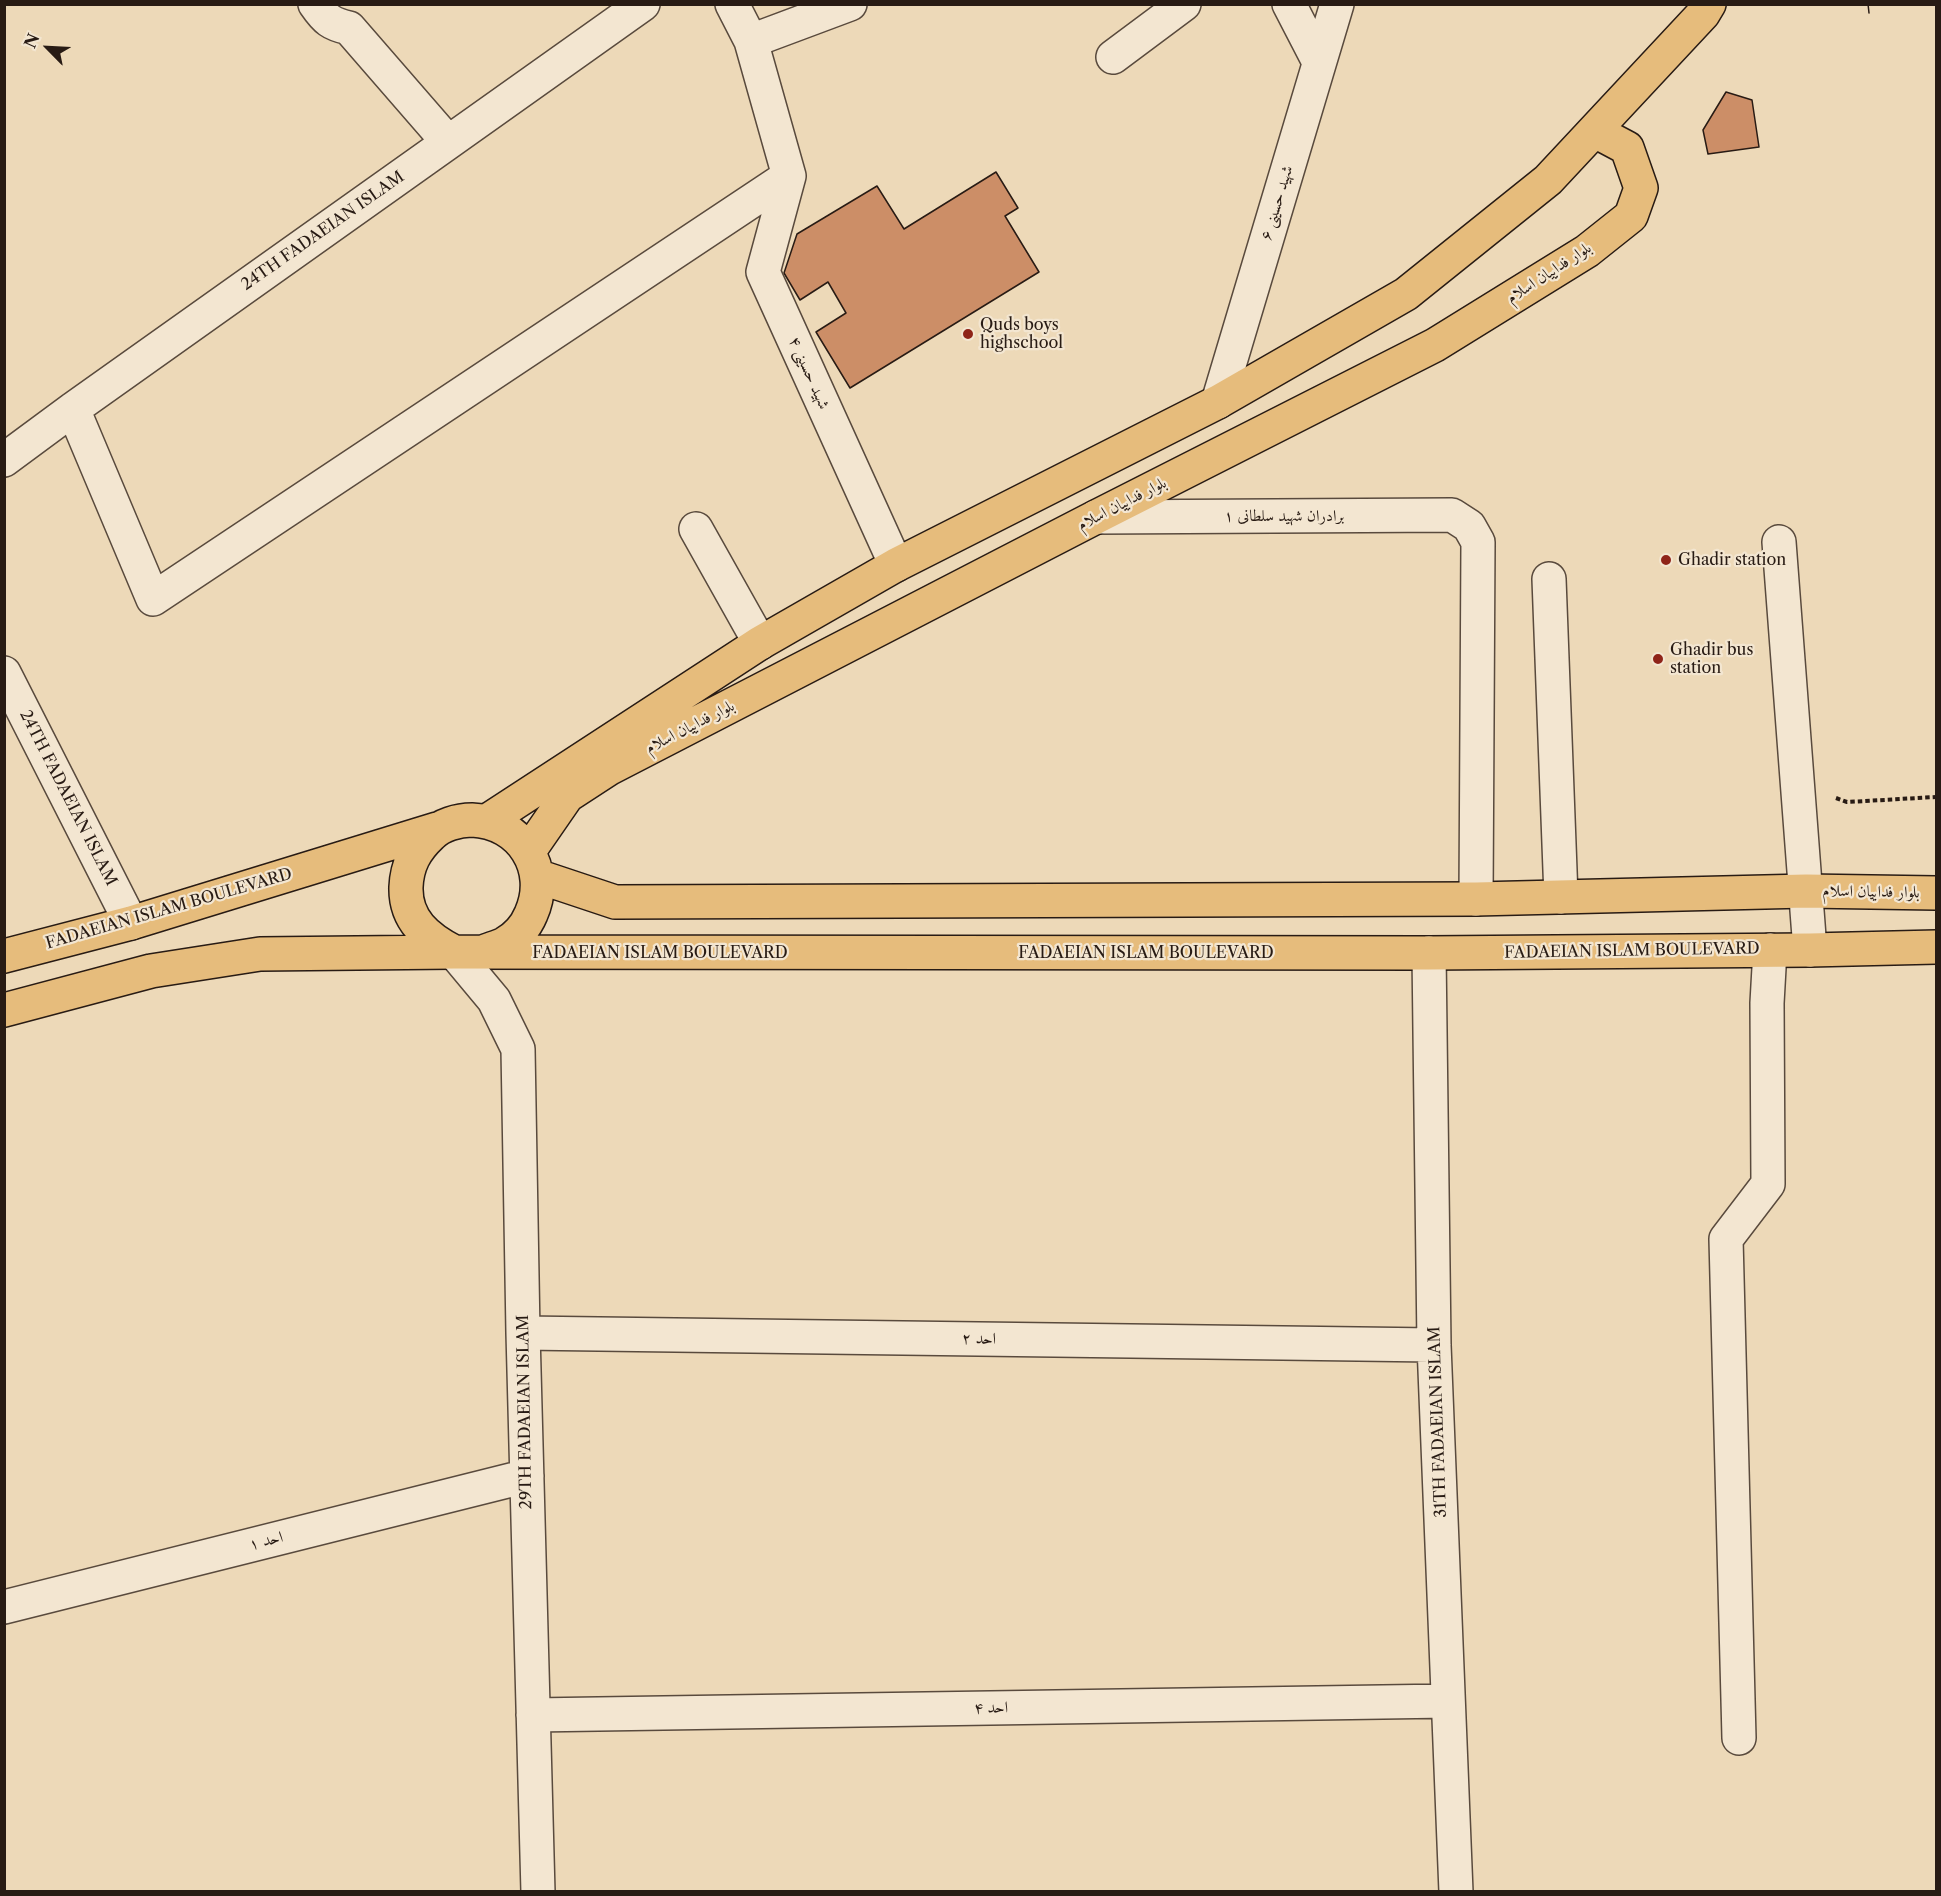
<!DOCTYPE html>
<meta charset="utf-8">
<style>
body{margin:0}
#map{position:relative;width:1941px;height:1896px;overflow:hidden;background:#edd9b8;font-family:"Libre Caslon Text",serif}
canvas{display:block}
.frame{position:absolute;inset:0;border:6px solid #281b14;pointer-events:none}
.north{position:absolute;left:18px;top:18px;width:60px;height:60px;-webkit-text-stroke:4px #f3e6d1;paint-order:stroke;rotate:294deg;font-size:16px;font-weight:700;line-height:24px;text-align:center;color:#281b14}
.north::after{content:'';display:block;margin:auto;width:21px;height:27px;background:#281b14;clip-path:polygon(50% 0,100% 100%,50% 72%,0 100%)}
</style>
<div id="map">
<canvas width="1941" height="1896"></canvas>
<div class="frame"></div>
<div class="north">N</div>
</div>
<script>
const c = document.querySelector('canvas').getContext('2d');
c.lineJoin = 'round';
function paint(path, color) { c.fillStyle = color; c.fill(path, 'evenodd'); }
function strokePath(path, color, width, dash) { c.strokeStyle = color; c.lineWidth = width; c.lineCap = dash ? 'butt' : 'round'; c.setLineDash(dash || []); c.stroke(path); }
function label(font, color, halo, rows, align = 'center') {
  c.font = font + ' "Libre Caslon Text",Amiri,serif'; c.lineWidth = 4.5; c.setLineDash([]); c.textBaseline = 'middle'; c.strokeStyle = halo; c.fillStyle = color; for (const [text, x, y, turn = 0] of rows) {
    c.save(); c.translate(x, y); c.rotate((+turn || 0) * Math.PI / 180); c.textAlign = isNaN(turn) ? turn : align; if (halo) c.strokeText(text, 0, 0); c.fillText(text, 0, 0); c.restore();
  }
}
const building = new Path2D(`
 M1726,92L1752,100L1759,147L1708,154L1703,130Z
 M996,172L1018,208L1005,216L1039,272L850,388L816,332L846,313L828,282L800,300L784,273L797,234L877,186L904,229Z`);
const path = new Path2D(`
 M1836,798L1847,802L1936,797`);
const minor = new Path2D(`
 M315,4C326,20 331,24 349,28L448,142
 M732,4L751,41L789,176
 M1289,4L1319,62
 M751,41L850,4
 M1113,57L1184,4
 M789,176L763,272L896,565
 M1218,402L1337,4
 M73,409L153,599L789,176
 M4,460L73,409L643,4
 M1096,517L1452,515L1469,526L1478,542L1476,899
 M696,529L760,643
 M1779,542L1810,950
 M1549,579L1561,897
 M4,673L131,923
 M454,952L494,1000L518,1049L523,1333L538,1892
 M1429,953L1434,1345L1456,1892
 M523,1333L1434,1345
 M4,1607L527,1476
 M533,1715L1448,1701
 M1739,1738L1726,1239L1768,1184L1767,1003L1770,950`);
const major = new Path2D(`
 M487,821L760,643L896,565L1218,402L1406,294L1548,180L1703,14L1709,4
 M529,851L567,796L610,768L1096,517L1435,345L1587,251L1631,216L1641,188L1627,148L1595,131
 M537,876L615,902L1476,899L1806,891L1936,893
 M454,952C427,938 405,920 406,887C407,865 415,850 431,835C441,825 458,820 472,820C521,822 551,869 531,914C526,926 517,937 504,944C498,947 490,949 483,952
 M4,956L131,923L437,829
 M4,1010L151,971L260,954L454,952L1429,953L1810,950L1936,947`);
const tram = new Path2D(`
 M1868,4L1869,13`);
const markers = [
 [968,334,6,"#8f2418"],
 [1666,560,6,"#8f2418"],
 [1658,659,6,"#8f2418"]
];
const streetNames = [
 ["شهید حسینی ۶",1277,203,-73],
 ["24TH FADAEIAN ISLAM",323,231,-35],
 ["بلوار فداییان اسلام",1549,273,-33],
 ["شهید حسینی ۴",809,373,66],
 ["بلوار فداییان اسلام",1122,504,-27],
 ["برادران شهید سلطانی ۱",1284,516],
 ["بلوار فداییان اسلام",690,727,-27],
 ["24TH FADAEIAN ISLAM",68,798,63],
 ["بلوار فداییان اسلام",1871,892,1],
 ["FADAEIAN ISLAM BOULEVARD",169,909,-16],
 ["FADAEIAN ISLAM BOULEVARD",1632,951,-1],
 ["FADAEIAN ISLAM BOULEVARD",660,953],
 ["FADAEIAN ISLAM BOULEVARD",1146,953],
 ["احد ۲",979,1339,1],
 ["29TH FADAEIAN ISLAM",525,1412,-91],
 ["31TH FADAEIAN ISLAM",1438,1422,-92],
 ["احد ۱",266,1541,-14],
 ["احد ۴",991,1708,-1]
];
const poiNames = [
 ["Quds boys",980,325],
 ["highschool",980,343],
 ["Ghadir station",1678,560],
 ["Ghadir bus",1670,650],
 ["station",1670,668]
];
paint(building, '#cc8e67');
strokePath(building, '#281b14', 1.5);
strokePath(minor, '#594a3d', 36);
strokePath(major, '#281b14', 36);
strokePath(path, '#281b14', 4, [4.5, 3]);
strokePath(minor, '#f3e6d1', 33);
strokePath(major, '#e6bc7c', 33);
strokePath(tram, '#281b14', 1.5);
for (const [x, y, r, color] of markers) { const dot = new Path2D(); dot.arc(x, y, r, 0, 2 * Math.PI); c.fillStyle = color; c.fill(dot); strokePath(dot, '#f3e6d1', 2); }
label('16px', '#281b14', '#f3e6d1', streetNames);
label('16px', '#281b14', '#f3e6d1', poiNames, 'left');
</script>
